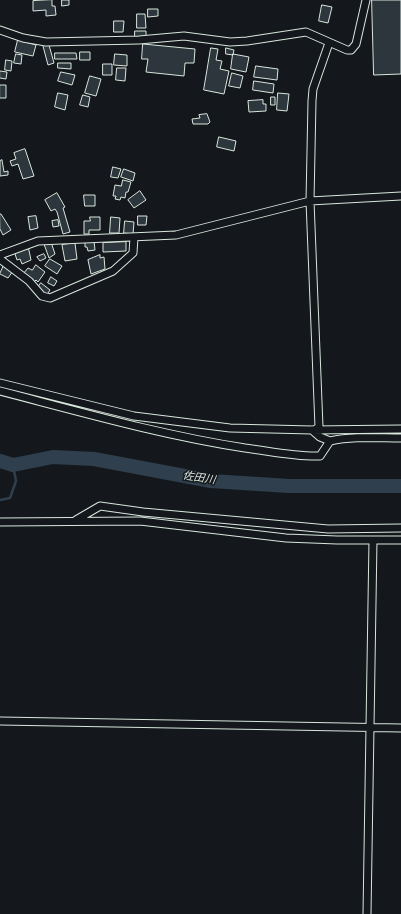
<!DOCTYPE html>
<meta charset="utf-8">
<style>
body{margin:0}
canvas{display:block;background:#14181c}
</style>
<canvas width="401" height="914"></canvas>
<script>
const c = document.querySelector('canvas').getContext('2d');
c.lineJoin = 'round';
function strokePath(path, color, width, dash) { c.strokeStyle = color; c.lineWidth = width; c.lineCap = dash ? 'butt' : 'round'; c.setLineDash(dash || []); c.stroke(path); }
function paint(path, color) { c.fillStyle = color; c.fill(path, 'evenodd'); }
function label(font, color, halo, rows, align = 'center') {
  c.font = font + ' "Work Sans","Noto Sans JP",sans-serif'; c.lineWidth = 3; c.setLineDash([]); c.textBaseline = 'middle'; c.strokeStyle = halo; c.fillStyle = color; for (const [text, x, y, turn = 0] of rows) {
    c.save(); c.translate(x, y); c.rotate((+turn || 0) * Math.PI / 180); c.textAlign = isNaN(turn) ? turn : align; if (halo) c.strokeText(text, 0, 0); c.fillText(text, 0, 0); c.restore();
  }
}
const stream = new Path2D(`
 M0,500L10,498L16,481L13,465`);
const river = new Path2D(`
 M0,461L13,465L53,457L94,459L211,481L289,486H401`);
const building = new Path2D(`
 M52,0V6H55L56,15L46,16V10L33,11V1Z
 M62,0H69V5L62,6Z
 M372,0H401V74L374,75Z
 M322,5L332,7L328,23L319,21Z
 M148,9H158V16L148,17Z
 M137,14H145L146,28H137Z
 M114,21H124L123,32H114Z
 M135,31H146V37H135Z
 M18,40L36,45L33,56L15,52Z
 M143,44L195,49L194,63H185L184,76L146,72L148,59H142Z
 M49,45L54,63L48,65L43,46Z
 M211,48L218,49L216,60L222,61L220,69L229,71L224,94L204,90Z
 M226,48L234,50L233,55L226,54Z
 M80,52H90V60H80Z
 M55,53H76L77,59H55Z
 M16,54L22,55L21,64L14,63Z
 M115,54L127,55V66L114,65Z
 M233,54L249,57L246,72L231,69Z
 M6,60L12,61L11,71L5,70Z
 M58,63H71V69L58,68Z
 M103,64H112V75H103Z
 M256,66L278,69L277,80L254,77Z
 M117,68H126L125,81L116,80Z
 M0,71L7,72L6,79L0,78Z
 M61,72L75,75L72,85L58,81Z
 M232,73L243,76L240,88L229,86Z
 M90,76L101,79L96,96L85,93Z
 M254,81L274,84L273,93L253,90Z
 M0,85H6V98H0Z
 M58,93L68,95L65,110L55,107Z
 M278,93L289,94L287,111L277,110Z
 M83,95L90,97L88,107L80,105Z
 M271,97H275V105H271Z
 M263,100V104H266V111L249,112L248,101Z
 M207,114L210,122L208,124H193L192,119L200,118L199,115Z
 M219,137L236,141L234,151L217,147Z
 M25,149L34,176L23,179L18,164L12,166L10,161L16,159L14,153Z
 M2,160L4,172L8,171V175L0,176V161Z
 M113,167L121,169L118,178L111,177Z
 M124,169L135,173L133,181L121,177Z
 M123,180L131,182L128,192H126L125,198L121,197L120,200L115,199L116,196H113L115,185L121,186Z
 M140,191L146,200L134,208L128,200Z
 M57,193L65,207L63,208L70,232L63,234L57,212L55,209L51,211L45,200Z
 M84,195H95V206H85Z
 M0,214H1L11,230L3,235L0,229Z
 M36,216L38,228L30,230L28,217Z
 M138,216H147L146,225H138Z
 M90,217H100V230H89V234H84V221H90Z
 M111,217L120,218L119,233H110Z
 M58,220L59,226L53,227L52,221Z
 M125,221L134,222L133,234L124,233Z
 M94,241L95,250L88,251L87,247H85V242Z
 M51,242L55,254L49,258L44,244Z
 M126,242V251L103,252V243Z
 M75,243L77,259L65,261L62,245Z
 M28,246L31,260L22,264L20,259L17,260L14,251Z
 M44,254L46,258L40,261L37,257Z
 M100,255V258L104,257L105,269L91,274L88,260Z
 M50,259L62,266L57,274L45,266Z
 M4,265L13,271L8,278L0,274Z
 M36,265L45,272L38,282L36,280L34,282L23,274L28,268L32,270Z
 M51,277L57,281L54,286L48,283Z
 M41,283L50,290L46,296L37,289Z`);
const minor = new Path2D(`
 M0,30L23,38L46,42L139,40L184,36L230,42L247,41L306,32L347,50H351L356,44L366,0
 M0,255L38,241L176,235L310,201L401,196
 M0,259L29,281L42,296L50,298L113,271L133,253L134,237
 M0,383L134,416L230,428L312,430L401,429
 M0,391C81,412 161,435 245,448C269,451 295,457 320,456L330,441C353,436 377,438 401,438
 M312,430L320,437L330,441
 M314,430L319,427L310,201L312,101L313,89L329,43
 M76,520L100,506L143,512L328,529L401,528
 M0,522L140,521L286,538L337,540H401
 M0,721L401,728
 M367,914L373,540`);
const waterNames = [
 ["佐田川",199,478,9]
];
strokePath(stream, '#2f3f4d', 2.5);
strokePath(river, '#2f3f4d', 14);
paint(building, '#2c363c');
strokePath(building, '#d8e6dc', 1);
strokePath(minor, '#d8e6dc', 9);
strokePath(minor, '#14181c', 7);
label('italic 11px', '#d8e6dc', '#14181c', waterNames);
</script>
